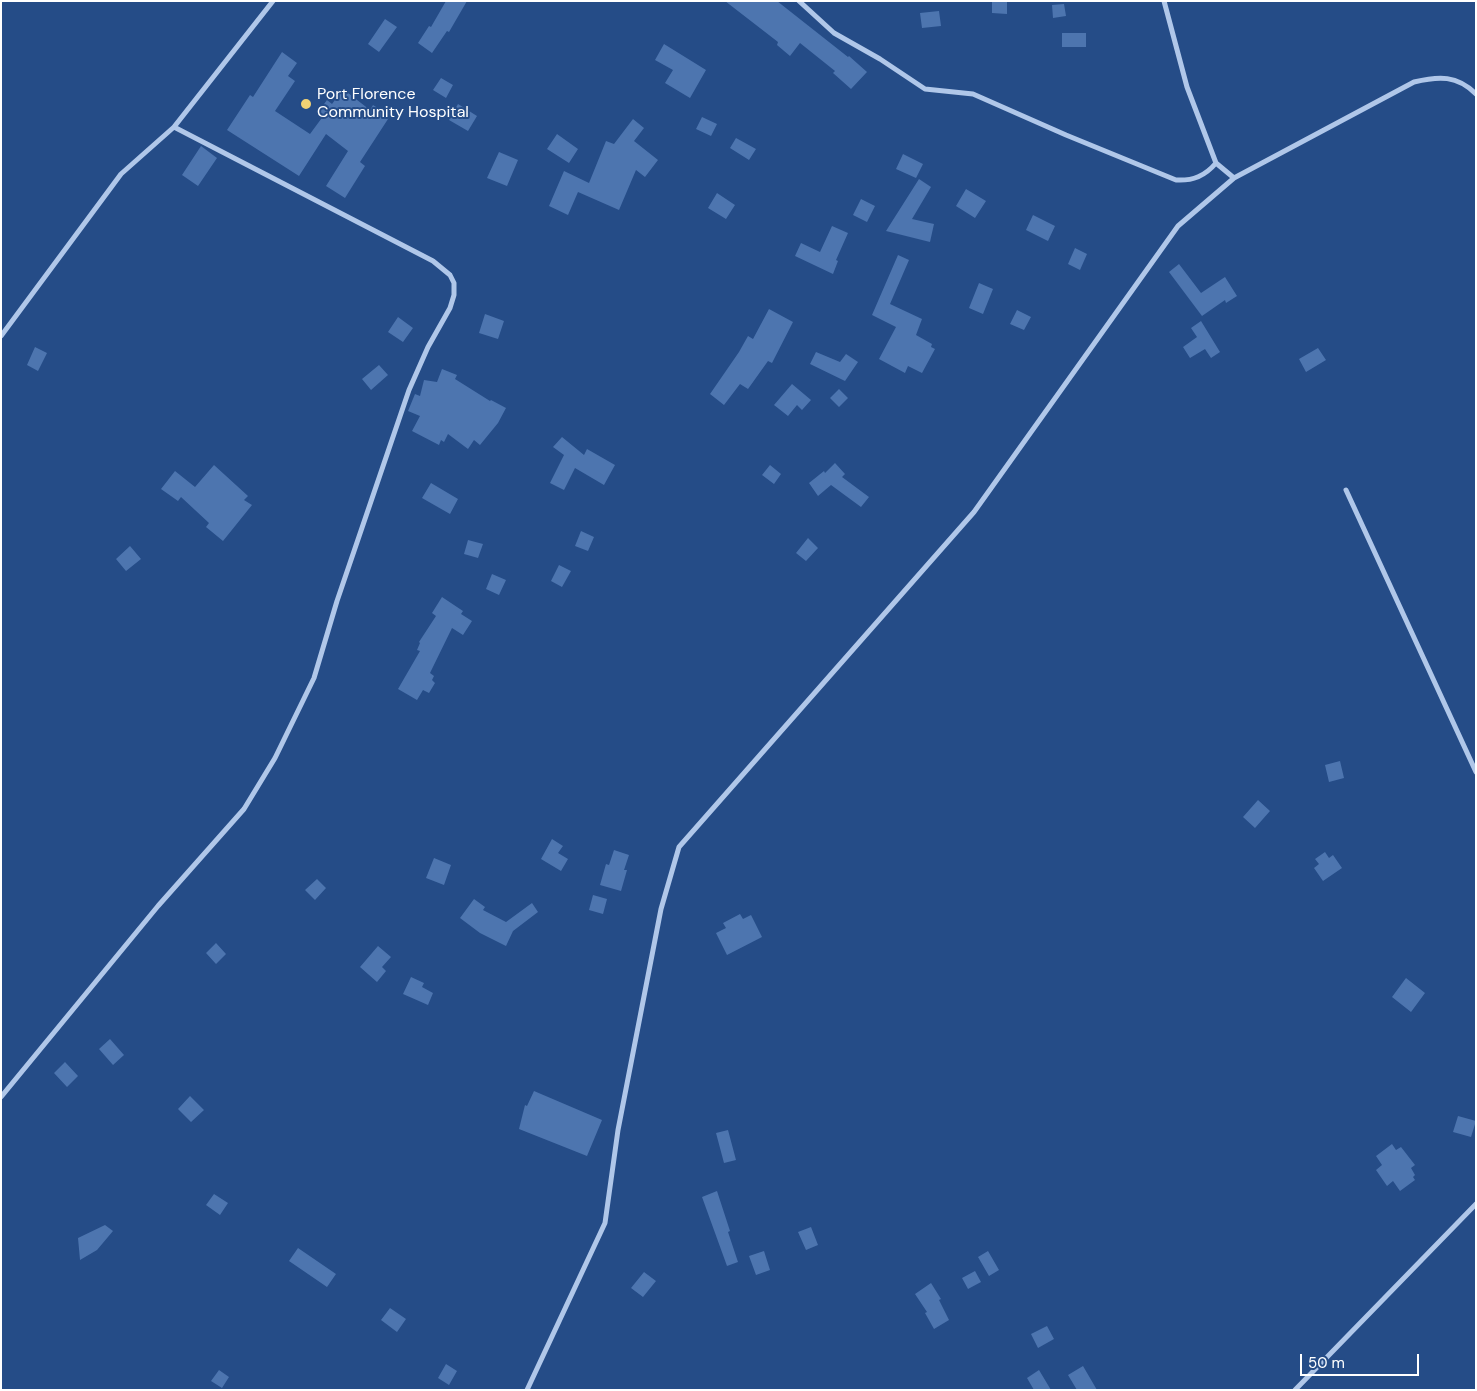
<!DOCTYPE html>
<style>
body{margin:0}
#map{position:relative;width:1477px;height:1391px;overflow:hidden;background:#254c87;font-family:"DM Sans",sans-serif}
canvas{display:block}
.frame{position:absolute;inset:0;border:2px solid #fff;pointer-events:none}
.scale{position:absolute;left:1300px;top:1354px;width:119px;height:22px;box-sizing:border-box;border:2px solid #fff;border-top:0;padding-left:6px;font-size:15px;line-height:18px;white-space:nowrap;color:#fff;-webkit-text-stroke:4px #254c87;paint-order:stroke}
</style>
<div id="map">
<canvas width="1477" height="1391"></canvas>
<div class="frame"></div>
<div class="scale">50 m</div>
</div>
<script>
const c = document.querySelector('canvas').getContext('2d');
c.lineJoin = 'round';
function paint(path, color) { c.fillStyle = color; c.fill(path, 'evenodd'); }
function strokePath(path, color, width, dash) { c.strokeStyle = color; c.lineWidth = width; c.lineCap = dash ? 'butt' : 'round'; c.setLineDash(dash || []); c.stroke(path); }
function label(font, color, halo, rows, align = 'center') {
  c.font = font + ' "DM Sans",sans-serif'; c.lineWidth = 4; c.setLineDash([]); c.textBaseline = 'middle'; c.strokeStyle = halo; c.fillStyle = color; for (const [text, x, y, turn = 0] of rows) {
    c.save(); c.translate(x, y); c.rotate((+turn || 0) * Math.PI / 180); c.textAlign = isNaN(turn) ? turn : align; if (halo) c.strokeText(text, 0, 0); c.fillText(text, 0, 0); c.restore();
  }
}
const building = new Path2D(`
 M446,1H467L449,32L447,31L432,53L418,43L429,26L431,27Z
 M725,1H777L848,57L849,56L867,72L851,89L833,73L835,71L800,43L790,56L777,45L778,42Z
 M992,1H1007V14L992,13Z
 M1064,4L1066,16L1053,18L1052,5Z
 M939,11L941,26L922,28L920,13Z
 M385,19L397,27L379,52L368,44Z
 M1062,33H1086V47H1062Z
 M664,44L706,70L690,98L665,83L673,70L655,60Z
 M282,52L297,63L288,76L295,81L275,111L310,134L324,115L319,111L327,100L332,104L343,89L370,110L373,105L390,116L360,162L365,166L345,198L326,186L348,151L326,134L299,176L227,130L250,95L253,97Z
 M441,78L453,85L446,98L433,90Z
 M458,104L477,116L468,131L449,120Z
 M702,117L717,124L711,136L696,129Z
 M633,119L644,128L634,141L658,160L645,177L636,170L619,210L578,192L568,215L549,206L564,171L589,183L606,141L614,144Z
 M557,134L578,149L569,163L547,149Z
 M736,138L756,149L749,160L730,148Z
 M201,146L217,158L198,186L182,175Z
 M499,152L518,160L507,186L487,178Z
 M903,154L923,164L916,178L896,169Z
 M919,179L931,187L912,219L934,224L930,242L886,231Z
 M966,189L986,201L975,218L956,206Z
 M717,193L735,205L726,219L708,208Z
 M861,199L875,206L867,222L853,215Z
 M1033,215L1055,226L1048,241L1026,230Z
 M832,226L848,233L836,260L838,261L833,274L795,256L801,243L820,252Z
 M1075,248L1087,254L1080,270L1068,264Z
 M898,255L909,260L890,304L922,319L916,335L932,344L931,347L935,349L922,373L908,366L905,373L879,359L896,327L872,315Z
 M1179,264L1201,293L1225,277L1237,296L1226,303L1225,300L1202,316L1169,272Z
 M979,283L993,289L983,314L969,308Z
 M769,309L793,322L772,363L768,361L748,389L740,384L724,405L710,394L739,352L748,336L753,339Z
 M1017,310L1031,317L1024,330L1010,324Z
 M485,314L504,321L498,339L479,333Z
 M398,317L413,328L403,342L388,332Z
 M1201,321L1220,352L1211,358L1205,349L1190,358L1183,347L1197,337L1191,328Z
 M35,347L47,353L38,371L27,365Z
 M1318,348L1326,360L1306,372L1299,359Z
 M816,352L840,362L846,354L858,362L845,381L810,364Z
 M379,365L388,375L371,390L362,379Z
 M442,369L457,375L455,379L490,401L491,400L506,408L498,423L480,445L474,440L468,449L448,434L444,442L441,440L439,445L412,431L420,416L408,411L415,394L420,396L424,380L437,382Z
 M792,384L811,400L802,410L797,405L788,416L774,405Z
 M839,389L848,398L839,407L830,398Z
 M562,437L584,455L587,449L615,465L604,485L575,468L564,490L550,483L564,455L553,447Z
 M835,463L845,474L842,477L869,497L861,507L831,485L818,496L809,483L824,471L825,473Z
 M214,465L248,496L244,500L252,505L223,541L206,527L209,523L181,497L178,501L161,489L175,471L195,487Z
 M770,465L781,474L774,484L762,475Z
 M431,483L458,499L450,514L422,498Z
 M581,531L594,537L588,551L575,546Z
 M808,538L818,548L806,561L796,553Z
 M468,540L483,544L478,558L464,554Z
 M130,546L141,559L126,571L116,559Z
 M559,565L571,571L562,587L551,581Z
 M492,574L506,580L499,595L486,589Z
 M442,597L463,611L461,614L472,621L463,635L452,628L430,673L434,676L432,680L435,683L429,693L423,690L417,700L398,689L420,651L417,650L420,643L419,642L436,616L432,613Z
 M1340,761L1344,778L1329,782L1325,765Z
 M1258,800L1270,811L1255,828L1243,817Z
 M552,839L563,846L558,853L568,859L561,871L541,859Z
 M614,850L629,855L624,870H627L621,891L600,885L606,864L609,865Z
 M1325,852L1329,858L1333,855L1342,868L1323,881L1314,868L1319,864L1315,859Z
 M434,858L451,865L444,885L426,878Z
 M317,879L326,888L315,900L305,890Z
 M593,895L607,899L603,914L589,910Z
 M474,899L485,907L483,910L506,922L532,903L538,912L513,931L506,946L480,933L460,918Z
 M740,914L743,919L751,915L762,937L727,955L716,933L726,928L723,923Z
 M216,943L226,954L216,964L206,953Z
 M378,946L391,957L382,967L386,971L377,982L360,967Z
 M411,977L424,983L422,987L433,993L428,1005L403,994Z
 M1406,978L1425,993L1411,1012L1392,997Z
 M110,1039L124,1055L113,1065L99,1049Z
 M65,1062L78,1076L67,1087L54,1073Z
 M534,1091L602,1120L587,1156L519,1129L525,1105L527,1106Z
 M190,1096L204,1110L191,1122L178,1109Z
 M1458,1116L1476,1121L1471,1137L1453,1132Z
 M728,1130L736,1160L724,1163L716,1133Z
 M1392,1144L1396,1150L1401,1147L1415,1165L1411,1168L1415,1175L1413,1177L1415,1180L1400,1191L1393,1181L1387,1186L1376,1170L1382,1165L1376,1156Z
 M717,1191L730,1231L728,1232L738,1262L727,1266L702,1197Z
 M214,1194L228,1203L220,1215L206,1205Z
 M105,1225L113,1231L97,1250L80,1260L78,1238Z
 M811,1227L818,1245L806,1250L798,1232Z
 M298,1248L336,1274L327,1287L289,1261Z
 M764,1251L770,1270L756,1275L749,1256Z
 M988,1251L999,1270L989,1276L978,1257Z
 M975,1271L981,1282L968,1289L962,1278Z
 M644,1272L656,1281L643,1297L631,1288Z
 M931,1283L941,1299L939,1300L949,1320L934,1329L925,1313L927,1312L915,1294Z
 M390,1308L406,1319L397,1332L381,1320Z
 M1047,1326L1054,1339L1038,1348L1031,1334Z
 M446,1364L457,1371L449,1385L438,1378Z
 M1083,1366L1097,1390H1077L1068,1375Z
 M219,1370L229,1377L222,1388L211,1381Z
 M1039,1370L1051,1390H1034L1027,1378Z`);
const street = new Path2D(`
 M799,1L834,33L880,59L925,89L973,94L1066,135L1176,180C1193,181 1205,176 1216,163L1234,178L1414,82C1439,76 1457,75 1476,94
 M1164,1L1187,87L1216,163
 M1,336L121,174L174,127L273,1
 M1346,490L1476,772
 M1,1097L158,906L244,809L275,758L314,678L337,601L409,390L428,347L450,308L454,295V283L450,275L433,261L174,127
 M527,1390L605,1223L618,1130L661,909L679,847L974,512L1178,226L1234,178
 M1295,1390L1476,1204`);
const markers = [
 [306,104,6,"#f3d374"]
];
const poiNames = [
 ["Port Florence",317,95],
 ["Community Hospital",317,113]
];
paint(building, '#4d75af');
strokePath(street, '#b0c7e9', 5);
for (const [x, y, r, color] of markers) { const dot = new Path2D(); dot.arc(x, y, r, 0, 2 * Math.PI); c.fillStyle = color; c.fill(dot); strokePath(dot, '#254c87', 2); }
label('16px', '#fff', '#254c87', poiNames, 'left');
</script>
